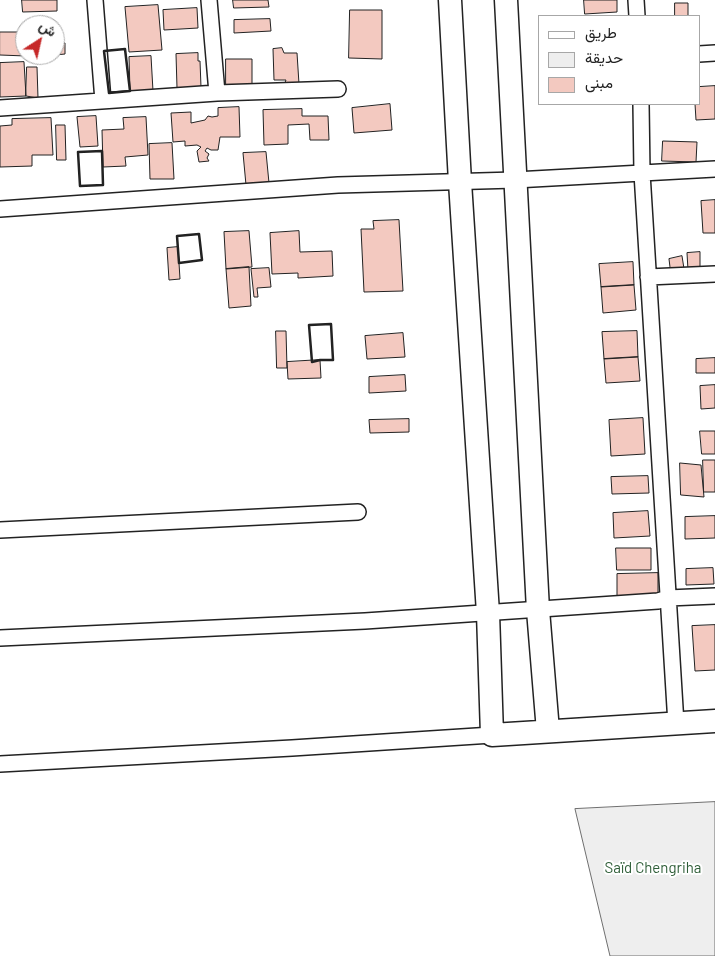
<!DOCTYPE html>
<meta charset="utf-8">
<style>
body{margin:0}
#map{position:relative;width:715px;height:956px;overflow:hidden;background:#fff;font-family:Barlow,Vazirmatn,sans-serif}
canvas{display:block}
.legend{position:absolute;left:538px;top:15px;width:162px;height:90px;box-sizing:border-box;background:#fff;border:1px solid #a7a7a7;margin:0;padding:6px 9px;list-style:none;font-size:15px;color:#222}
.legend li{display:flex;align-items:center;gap:10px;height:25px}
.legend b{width:25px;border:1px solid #a7a7a7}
.north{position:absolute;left:15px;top:15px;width:50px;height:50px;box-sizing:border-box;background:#fff;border:1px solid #a7a7a7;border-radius:50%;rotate:35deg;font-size:14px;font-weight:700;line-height:20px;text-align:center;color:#222}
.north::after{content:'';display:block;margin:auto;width:18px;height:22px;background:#c62828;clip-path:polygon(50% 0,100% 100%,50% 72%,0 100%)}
</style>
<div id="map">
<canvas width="715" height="956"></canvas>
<ul class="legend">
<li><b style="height:6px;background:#fff"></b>طريق</li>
<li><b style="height:14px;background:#eee"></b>حديقة</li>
<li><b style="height:14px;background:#f3c9c0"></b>مبنى</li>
</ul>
<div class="north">ش</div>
</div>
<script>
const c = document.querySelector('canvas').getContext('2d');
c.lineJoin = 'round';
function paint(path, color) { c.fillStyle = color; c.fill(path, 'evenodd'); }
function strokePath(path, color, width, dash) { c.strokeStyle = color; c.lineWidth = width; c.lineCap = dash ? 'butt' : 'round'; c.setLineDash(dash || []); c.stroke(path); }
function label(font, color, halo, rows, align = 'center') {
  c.font = font + ' Barlow,sans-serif'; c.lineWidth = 4; c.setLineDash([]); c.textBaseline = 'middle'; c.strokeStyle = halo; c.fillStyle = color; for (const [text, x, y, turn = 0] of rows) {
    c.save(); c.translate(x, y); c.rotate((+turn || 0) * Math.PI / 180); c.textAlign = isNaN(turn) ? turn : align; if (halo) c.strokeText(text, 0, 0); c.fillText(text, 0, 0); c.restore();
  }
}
const green = new Path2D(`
 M715,802V956H610L575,809Z`);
const building = new Path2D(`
 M22,0H57V11L23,12Z
 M233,0H268L269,7L234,8Z
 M584,0H617V12L585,14Z
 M675,3H688V16H675Z
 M158,5L162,50L129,52L125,7Z
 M197,8L198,28L164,30L163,10Z
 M350,10H382V59L349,58Z
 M270,19L271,31L234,33V20Z
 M0,32H25V55L26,56L0,55Z
 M55,43H65V54L55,55Z
 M282,48L284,53H297L299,84L284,85L286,80H274L273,49Z
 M198,53V61H200L201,87L177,88L176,54Z
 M151,56L153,91H130L129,57Z
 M226,59H252V88L226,87Z
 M24,62L26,96L0,97V63Z
 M27,67H37L38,98L26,96Z
 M715,86V119L696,120L695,104H699V87Z
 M390,104L392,130L354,133L352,108Z
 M239,107L240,137H220L218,150H211L207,148L205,151L209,154L207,158L209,161L199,162L197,151L201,147L197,145L185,146V141L173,142L171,113L191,112V123L205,120L208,116L212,117L218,116V108Z
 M302,109V116H328L329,140H310L309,124L288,125V144L264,145L263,110Z
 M96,116L98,146L80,147L77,117Z
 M146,117L148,155L125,157L126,166L103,167L102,130L124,129L123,118Z
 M51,118L53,155H32V166L0,167V126L12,125V119Z
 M56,125H65L66,160H57Z
 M663,141L697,142L696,162L662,161Z
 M172,143L174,179H150L149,144Z
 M266,152L269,183L246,185L243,153Z
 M715,200V233H703L701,201Z
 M399,220L403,291L364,292L361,229H374L373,221Z
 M249,231L252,267L226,269L224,232Z
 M299,231L300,252L332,251L333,276L298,278V273L272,274L270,233Z
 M178,247L180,279L169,280L167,248Z
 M700,252V269L688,270L687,253Z
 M682,256L685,275H671L669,259Z
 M633,262L634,285L601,287L599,264Z
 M249,267L251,306L229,308L226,269Z
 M269,268L271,287L257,288L258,297H254L251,269Z
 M634,285L636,310L603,313L601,287Z
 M276,331H286L287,368H277Z
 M637,331L638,357L604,359L602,332Z
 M403,333L405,357L367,359L365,336Z
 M638,357L640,381L606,383L604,359Z
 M715,358V373H696V359Z
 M320,360L321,378L288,379L287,362Z
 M405,375L406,391L369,393V377Z
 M715,385V408L701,409L700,386Z
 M643,418L645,454L611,456L609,420Z
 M409,419V432L370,433L369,420Z
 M700,431H715V454H702Z
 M703,460H715V492H704Z
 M680,463L701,465L704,497L681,495Z
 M648,476L649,493L612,494L611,477Z
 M648,511L650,536L614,538L613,513Z
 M715,516V538L685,539V517Z
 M616,548H651V570H617Z
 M713,568L714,584L686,585V569Z
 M658,573V601H648V609H637L617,596V574Z
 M715,625V670L695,671L692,626Z`);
const street = new Path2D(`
 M95,0L103,101
 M209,0L217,93
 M636,0L637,16
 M699,54L715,53
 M641,104L642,173L676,724
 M0,108L217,93L338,89
 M0,209L338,185L515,180L715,169
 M648,277L715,274
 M0,530L358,512
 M0,638L365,621L658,601L668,598L715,596
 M0,764L292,748L492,735`);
const secondary = new Path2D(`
 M450,0L460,182L488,613L492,735L715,721
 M506,0L538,610L548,731`);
const wall = new Path2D(`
 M125,49L130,91L109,93L104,51Z
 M102,151L103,185L80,186L78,152Z
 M199,234L202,260L179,263L177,236Z
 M331,324L333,360H320L312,362L309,325Z`);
const parkNames = [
 ["Saïd Chengriha",653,868]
];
paint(green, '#eee');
strokePath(green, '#6f6f6f', 1);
paint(building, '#f3c9c0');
strokePath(building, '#222', 1);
strokePath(street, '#222', 18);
strokePath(secondary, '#222', 25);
strokePath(street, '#fff', 15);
strokePath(secondary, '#fff', 22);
strokePath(wall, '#222', 2.5);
label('15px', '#2f5e38', '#fff', parkNames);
</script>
